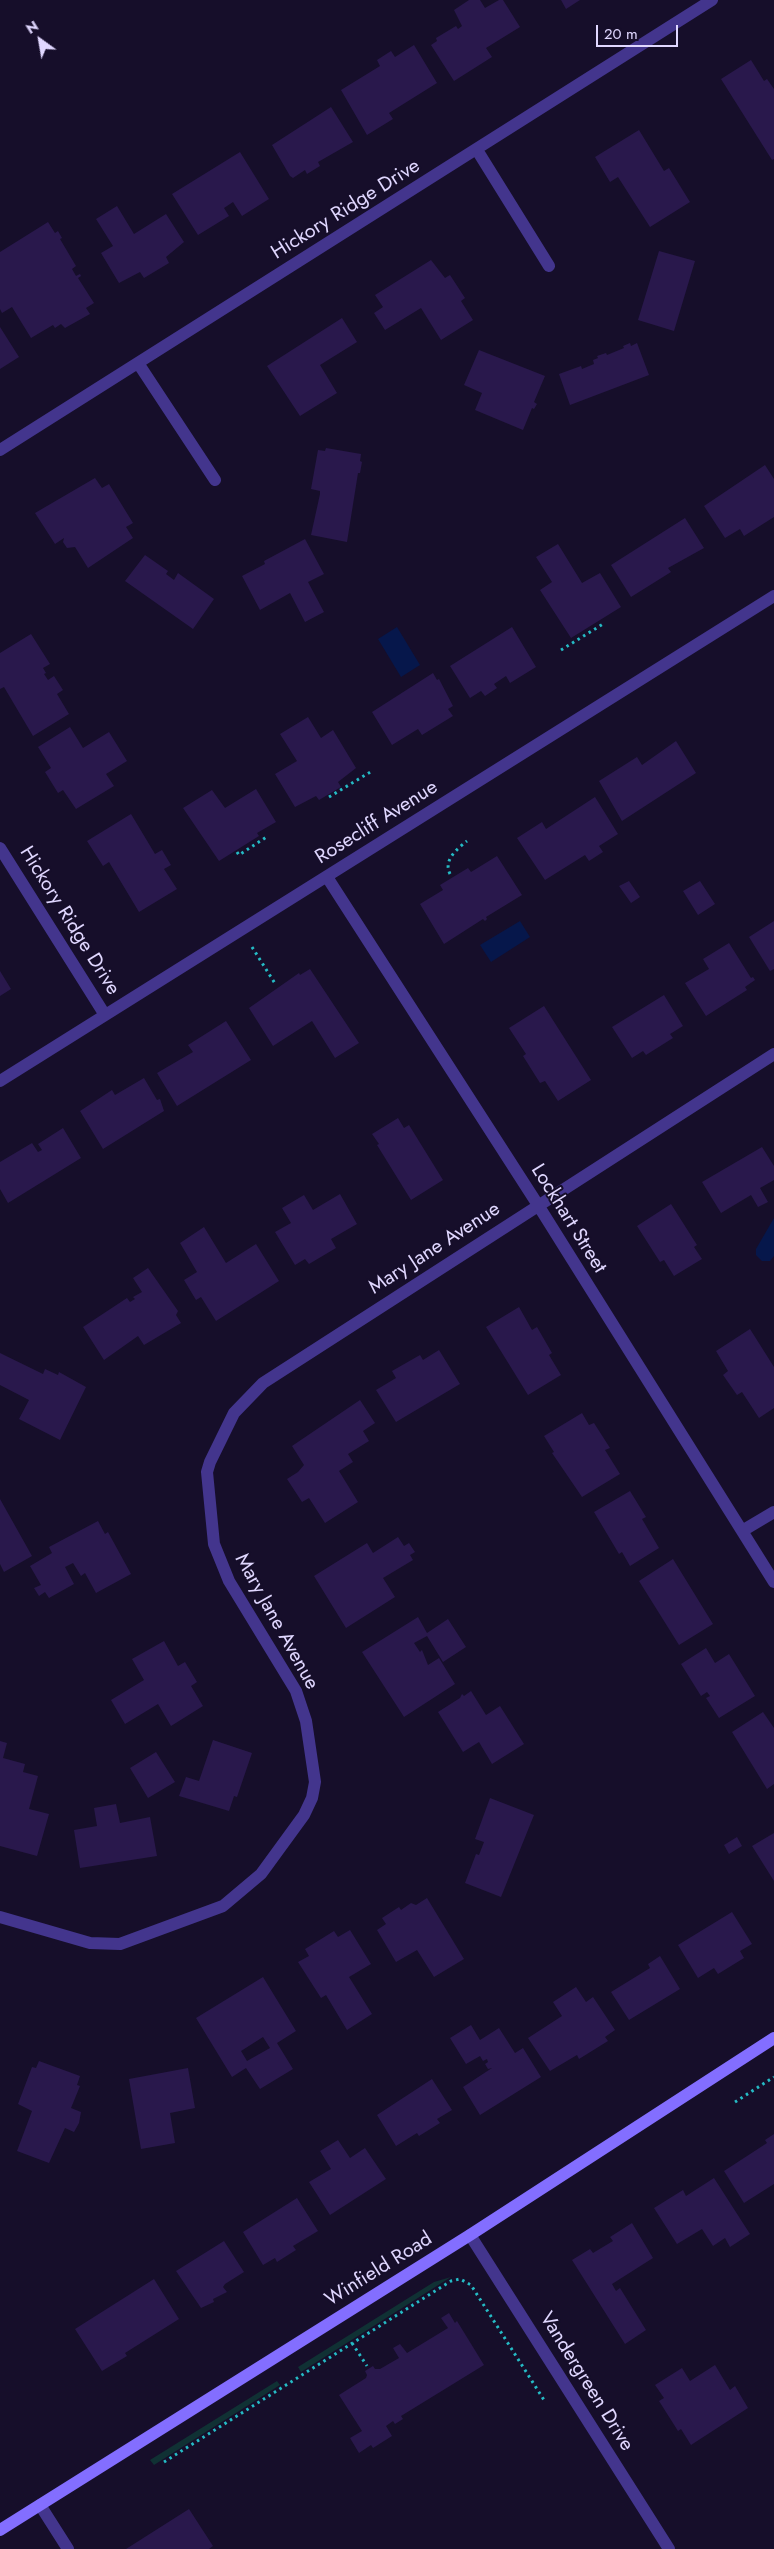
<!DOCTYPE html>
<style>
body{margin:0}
#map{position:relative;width:774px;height:2549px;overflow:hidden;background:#160e2a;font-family:Jost,sans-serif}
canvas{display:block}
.north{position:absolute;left:15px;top:15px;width:50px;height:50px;-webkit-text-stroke:4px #160e2a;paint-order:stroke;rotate:328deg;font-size:14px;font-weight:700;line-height:20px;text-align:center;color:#e0d7ff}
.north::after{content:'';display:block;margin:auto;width:18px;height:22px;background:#e0d7ff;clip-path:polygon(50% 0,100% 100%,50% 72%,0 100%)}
.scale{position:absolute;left:596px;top:25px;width:82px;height:22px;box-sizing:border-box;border:2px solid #e0d7ff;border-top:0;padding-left:6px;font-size:15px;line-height:18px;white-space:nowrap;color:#e0d7ff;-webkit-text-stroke:4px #160e2a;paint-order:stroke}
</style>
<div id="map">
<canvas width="774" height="2549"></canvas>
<div class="north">N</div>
<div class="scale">20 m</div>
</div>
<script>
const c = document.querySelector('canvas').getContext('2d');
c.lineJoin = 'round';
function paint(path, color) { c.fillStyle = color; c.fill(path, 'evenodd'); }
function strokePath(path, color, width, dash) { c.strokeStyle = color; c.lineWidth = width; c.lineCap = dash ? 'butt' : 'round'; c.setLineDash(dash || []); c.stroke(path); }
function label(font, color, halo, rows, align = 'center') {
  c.font = font + ' Jost,sans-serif'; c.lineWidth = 4; c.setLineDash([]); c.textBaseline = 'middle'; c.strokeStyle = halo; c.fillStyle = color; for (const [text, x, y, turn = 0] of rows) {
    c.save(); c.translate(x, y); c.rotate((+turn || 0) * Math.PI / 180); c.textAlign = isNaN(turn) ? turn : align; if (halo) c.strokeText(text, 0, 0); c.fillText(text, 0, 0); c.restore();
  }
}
const green = new Path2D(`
 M451,2277L301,2372L298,2367L434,2282Z
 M277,2381L280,2385L154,2465L150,2460Z`);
const water = new Path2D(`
 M397,627L420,665L401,677L378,639Z
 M520,921L530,937L491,962L480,945Z
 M774,1218V1256L770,1261H762L756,1255V1249Z`);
const building = new Path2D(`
 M469,0H480L485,8L499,0H503L520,27L486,48L492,57L454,81L431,45L437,41L436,38L456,26L458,29L462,26L454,10Z
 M561,0H580L566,9Z
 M414,45L437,83L389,113L393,119L367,135L341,90L380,66L377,60L391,51L395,57Z
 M751,60L764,81L767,79L774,89V159L772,160L721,79Z
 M331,107L353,142L318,162L320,166L307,174L305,170L293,178L290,176L272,145Z
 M639,130L664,171L669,168L690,202L650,227L618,177L610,182L595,157Z
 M240,152L269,199L242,216L233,202L224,208L229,216L198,235L172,194Z
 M117,206L134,234L166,214L184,242L166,257L169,263L144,278L140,272L119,283L101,253L113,246L96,219Z
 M48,222L55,233L58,231L62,238L60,239L76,266L72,269L76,276L80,274L81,276L78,278L94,303L86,308L90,314L65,328L61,324L55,328L53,325L31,338L12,307L2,313L0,309V252Z
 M659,251L695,261L674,331L638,320Z
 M431,260L445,278L450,275L465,298L461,301L473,320L441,340L421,308L385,330L374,313L383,307L375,295Z
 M342,318L357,342L320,365L337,393L300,416L267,366Z
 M0,327L19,357L0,369Z
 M630,343L631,346L637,343L649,375L570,405L559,374L581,366L582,369L594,364L593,360L598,358L597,356L606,353L607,355L624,348L623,346Z
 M479,350L545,376L534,402L537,404L534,409L532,408L523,430L475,410L482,393L464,385Z
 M326,448L361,454L360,461L362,462L360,473H358L347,542L311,535L320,494V491L311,489L318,450L325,451Z
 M765,465L774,479V517L744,536L740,529L725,538L704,506Z
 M95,478L102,488L109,484L133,523L126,527L133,538L88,568L75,547L67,548L63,542L64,538L55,544L35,513Z
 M685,518L704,548L668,568L671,572L631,597L611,565Z
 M305,539L324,574L308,582L324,612L305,622L290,593L260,610L242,576L265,564L264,561Z
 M558,544L582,583L600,573L621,607L571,638L540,590L552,582L536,557Z
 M145,555L168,571L166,574L174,580L178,573L214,599L193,629L125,581Z
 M512,627L536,667L510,683L506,676L494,684L497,688L485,696L481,691L470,698L450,666Z
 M31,634L50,664L43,668L46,673L44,674L48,680L54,676L63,690L57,694L69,714L33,736L4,687L0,689V653Z
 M433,673L437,680L439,679L453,706L448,709L453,716L422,735L418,729L392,745L372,712Z
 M308,717L321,738L333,730L356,768L338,782L341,787L319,800L316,796L295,807L275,774L297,761L280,734Z
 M70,727L83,748L109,732L127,761L106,774L114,786L76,809L63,790L58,793L45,772L51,768L38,747Z
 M676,741L696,773L622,821L599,781L637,757L642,765Z
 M256,789L276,822L257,833L259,836L219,861L183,808L212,790L225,808Z
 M595,797L618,834L599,846L603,852L589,861L585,855L545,880L517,838L542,822L546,829Z
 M131,814L155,854L162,850L171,865L164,869L177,889L139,912L109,862L103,866L87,841Z
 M497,856L522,895L486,917L487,919L485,921L483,919L444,944L420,904L443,890L440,885L468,868L471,872Z
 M629,881L640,897L631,903L619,886Z
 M700,881L715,904L698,915L683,891Z
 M774,921V969L770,971L749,937Z
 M729,943L751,978L753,977L755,980L745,987L747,990L706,1016L685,983L709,969L703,959Z
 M310,969L359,1043L335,1058L312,1021L273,1046L249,1008L299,973L300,975Z
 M0,971L11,989L0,996Z
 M664,995L683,1026L670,1034L673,1038L646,1055L643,1051L632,1058L612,1027Z
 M544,1006L591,1080L558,1101L545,1081L540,1083L523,1056L526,1054L509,1028Z
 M226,1021L251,1060L177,1106L157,1073L193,1052L188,1045Z
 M144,1078L157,1100L160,1099L164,1111L103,1149L80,1111L112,1090L115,1095Z
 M398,1118L404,1128L409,1125L443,1180L411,1200L377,1145L379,1144L372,1134Z
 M63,1128L81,1158L8,1203L0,1189V1162L32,1143L38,1152L42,1150L38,1144Z
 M762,1147L774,1166V1180L760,1188L768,1202L758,1207L751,1195L721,1213L702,1182Z
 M340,1194L357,1224L331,1239L336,1248L309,1264L305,1259L295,1265L275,1232L291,1223L282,1208L304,1195L313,1210Z
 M671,1204L697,1245L694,1247L702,1259L674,1276L664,1260L660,1262L637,1226Z
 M204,1227L226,1263L256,1244L279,1281L216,1321L201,1297L196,1300L184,1280L197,1272L180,1243Z
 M148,1268L178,1311L176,1315L181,1323L144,1345L138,1336L104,1360L83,1327L127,1298L130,1302L135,1299L133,1297L142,1292L133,1278Z
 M519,1307L532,1330L537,1327L552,1353L549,1355L561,1375L528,1395L486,1327Z
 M750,1329L774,1367V1408L759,1418L742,1392L737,1395L723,1375L728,1371L716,1351Z
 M439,1350L460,1384L396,1422L376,1390L396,1378L392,1371L420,1355L423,1360Z
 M0,1353L43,1374L45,1369L58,1375L59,1372L86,1387L60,1440L19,1419L29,1400L0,1385Z
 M360,1400L375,1423L363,1431L369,1441L348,1454L353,1462L339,1471L358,1502L325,1523L309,1498L302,1502L287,1479L298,1472L304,1465L292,1446Z
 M582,1413L589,1425L594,1423L610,1448L605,1450L620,1474L582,1497L552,1453L554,1452L544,1436Z
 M630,1491L646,1517L642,1519L659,1548L630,1566L622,1552L619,1554L594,1512Z
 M0,1499L32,1556L4,1572L0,1564Z
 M98,1521L105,1534L108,1532L131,1574L96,1593L85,1573L81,1576L73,1563L65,1567L74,1584L49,1598L45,1592L39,1596L34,1588L41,1585L30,1566L52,1553L49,1547Z
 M398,1537L404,1546L409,1543L415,1552L410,1555L413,1560L383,1578L395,1597L346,1628L314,1576L367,1543L373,1553Z
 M673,1559L713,1624L679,1645L639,1581Z
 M418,1617L427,1633L448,1619L466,1647L443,1662L427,1636L414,1643L420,1652L422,1650L428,1665L439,1658L455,1684L404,1717L362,1652Z
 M164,1641L178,1666L185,1662L197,1682L191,1686L203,1706L171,1726L158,1704L125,1724L111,1700L144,1680L132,1659Z
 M706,1648L715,1663L729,1654L755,1696L719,1718L706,1698L710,1696L707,1692L701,1696L681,1664Z
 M471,1691L486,1715L500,1706L524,1744L492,1764L479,1742L463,1752L438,1712L460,1698L462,1694L464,1696Z
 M763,1712L774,1728V1784L767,1789L732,1732Z
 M213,1740L252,1753L237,1797L234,1796L229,1811L179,1796L186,1777L199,1781Z
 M0,1741L7,1743L3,1758L25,1764L23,1772L38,1776L29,1809L49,1814L37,1856L0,1846Z
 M156,1752L175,1782L148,1798L130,1768Z
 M490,1798L534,1815L501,1897L465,1883L476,1854L479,1855L484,1842L475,1839Z
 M116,1804L120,1823L150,1817L157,1856L80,1868L74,1830L97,1826L94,1808Z
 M774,1833V1881L752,1846Z
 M737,1837L742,1846L729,1854L724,1845Z
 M427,1898L464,1959L434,1977L417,1950L396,1962L377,1930L386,1924L382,1918L399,1907L401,1910L411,1903L416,1905Z
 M732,1912L752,1944L740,1951L744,1958L718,1974L714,1968L698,1978L678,1945Z
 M350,1930L371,1964L349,1977L372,2014L347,2030L326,1995L321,1998L298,1962L309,1956L305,1949L334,1931L338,1937Z
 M660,1956L680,1989L629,2020L611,1992L650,1968L648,1964Z
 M263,1977L296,2031L277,2043L293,2069L260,2089L246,2068L232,2077L196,2018ZM263,2037L270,2048L247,2061L241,2051Z
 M576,1987L586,2002L593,1997L615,2030L605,2037L608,2041L579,2059L577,2055L550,2071L528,2038L562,2016L553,2002Z
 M471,2025L480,2040L499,2028L515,2053L523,2048L541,2077L480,2115L463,2087L492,2068L488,2069L485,2064L488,2062L487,2059L483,2061L480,2056L466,2064L450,2038Z
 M39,2061L80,2076L77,2085L80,2086L71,2108L81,2112L79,2123L74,2132L65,2128L49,2163L17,2151L32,2111L18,2104L32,2067L36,2068Z
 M188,2068L195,2108L170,2113L175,2143L141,2149L129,2079Z
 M432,2079L452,2110L437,2119L440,2123L419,2136L417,2133L396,2146L377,2115Z
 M774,2134V2184L744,2203L724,2171L767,2143L765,2140Z
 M338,2140L350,2158L365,2148L386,2179L330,2215L309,2182L331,2169L320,2151Z
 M714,2178L750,2234L730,2247L725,2238L713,2246L702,2229L677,2244L654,2208L683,2190L686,2196Z
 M297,2198L318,2231L293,2246L296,2250L277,2262L275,2258L263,2265L243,2232Z
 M632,2223L653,2258L612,2284L616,2291L620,2288L646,2330L625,2344L572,2260L590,2249L593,2253L613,2241L610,2237Z
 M224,2241L244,2272L225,2284L223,2287L227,2292L213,2299L214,2302L201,2308L176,2271Z
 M154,2279L179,2319L125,2353L127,2356L102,2371L75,2329Z
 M449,2313L455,2323L457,2321L484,2365L401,2416L403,2419L395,2424L393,2421L386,2426L392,2436L373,2448L371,2445L359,2453L350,2438L362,2431L339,2395L366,2378L367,2375L365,2371L373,2366L375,2369H380L399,2358L393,2348L400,2344L407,2353L448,2328L441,2318Z
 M715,2365L730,2390L735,2386L748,2408L691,2445L681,2429L678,2431L659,2401L664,2398L655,2385L682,2368L690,2381Z
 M189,2509L213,2546L209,2549H126Z`);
const path = new Path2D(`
 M561,650L603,624
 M329,797L372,771
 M237,852L239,855L268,836
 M450,874C443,860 457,849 467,841
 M252,947L276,985
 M735,2102L774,2077
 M352,2343L367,2366
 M164,2462L451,2281L460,2279L471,2285L544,2400`);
const lane = new Path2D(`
 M40,2505L68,2549`);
const street = new Path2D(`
 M477,150L549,266
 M138,363L215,480
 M0,450L712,0
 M0,848L105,1015
 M327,877L538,1205L774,1582
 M0,1081L774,596
 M742,1531L774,1512
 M0,1917L90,1943L120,1944L223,1906L261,1874L304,1815L312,1798L315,1782L306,1721L296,1691L229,1581L214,1544L207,1472L210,1462L234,1413L263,1383L774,1054
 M470,2235L669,2549`);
const secondary = new Path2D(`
 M0,2530L470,2235L774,2038`);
const streetNames = [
 ["Hickory Ridge Drive",346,210,-32],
 ["Rosecliff Avenue",377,823,-32],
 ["Hickory Ridge Drive",69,921,58],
 ["Lockhart Street",568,1219,58],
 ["Mary Jane Avenue",435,1249,-33],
 ["Mary Jane Avenue",276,1622,61],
 ["Winfield Road",379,2270,-32],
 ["Vandergreen Drive",586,2382,58]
];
paint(green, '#103134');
paint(water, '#06174b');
paint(building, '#29184c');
strokePath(path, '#25bbc5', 3, [2.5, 4]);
strokePath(lane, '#43358d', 12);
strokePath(street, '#43358d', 12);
strokePath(secondary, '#836eff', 12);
label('20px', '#e0d7ff', '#160e2a', streetNames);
</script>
